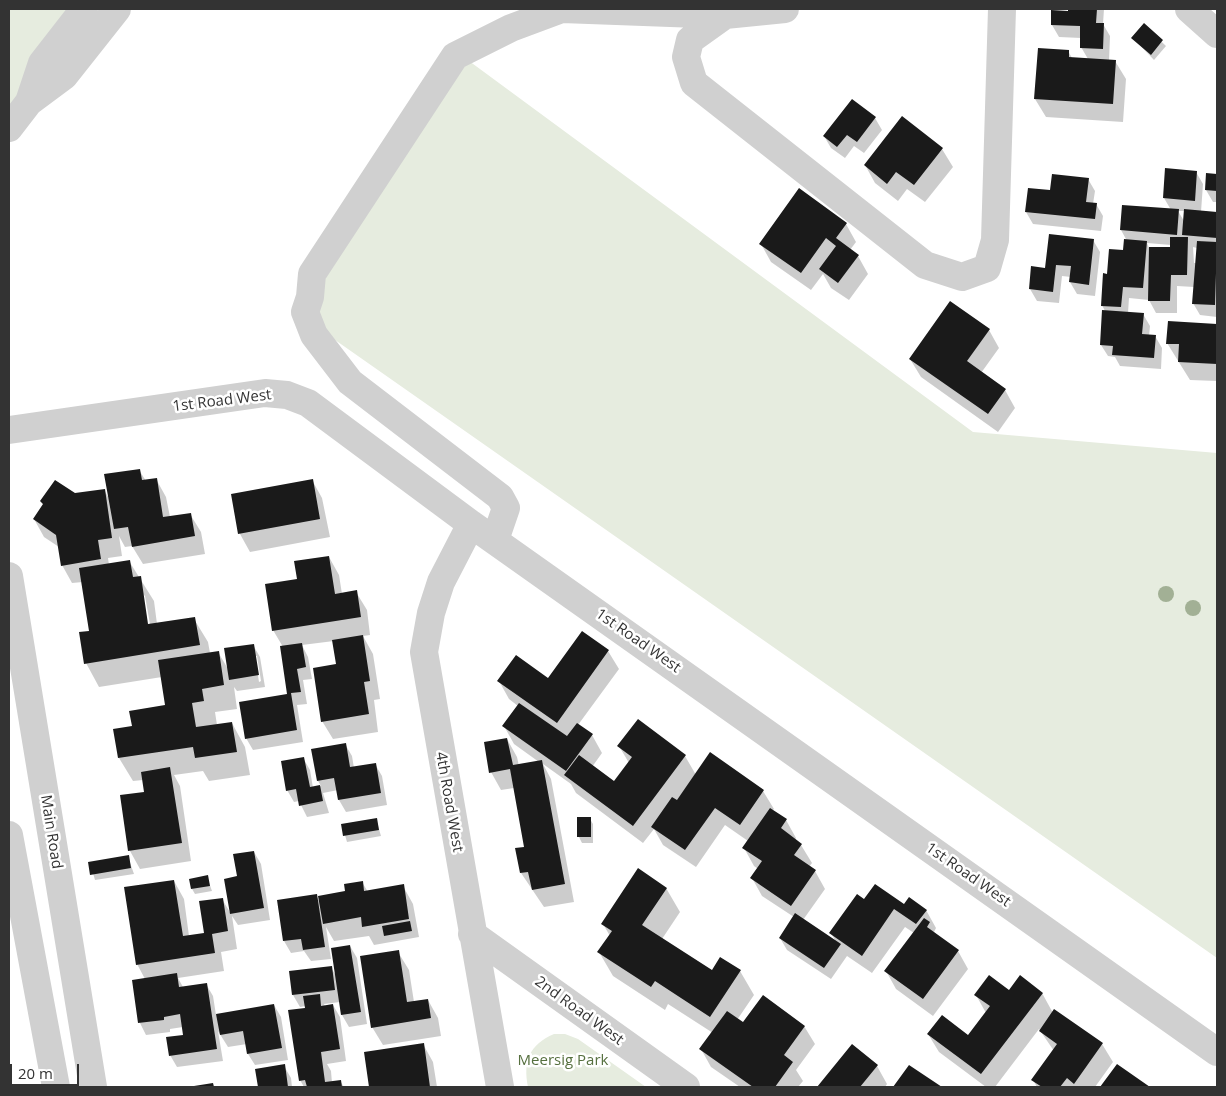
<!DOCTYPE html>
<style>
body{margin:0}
#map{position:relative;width:1226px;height:1096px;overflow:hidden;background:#fff;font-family:"Open Sans",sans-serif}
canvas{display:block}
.frame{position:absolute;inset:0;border:10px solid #333;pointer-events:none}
.scale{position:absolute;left:10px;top:1064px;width:69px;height:22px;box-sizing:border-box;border:2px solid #333;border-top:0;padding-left:6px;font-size:15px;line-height:18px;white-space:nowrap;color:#333;-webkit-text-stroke:4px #fff;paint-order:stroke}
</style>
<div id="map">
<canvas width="1226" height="1096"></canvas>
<div class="frame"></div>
<div class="scale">20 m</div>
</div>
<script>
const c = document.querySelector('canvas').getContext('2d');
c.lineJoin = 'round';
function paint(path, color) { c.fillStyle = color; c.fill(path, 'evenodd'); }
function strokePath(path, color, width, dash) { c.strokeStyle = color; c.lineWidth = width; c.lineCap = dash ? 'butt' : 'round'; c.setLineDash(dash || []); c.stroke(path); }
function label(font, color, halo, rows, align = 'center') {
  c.font = font + ' "Open Sans",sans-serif'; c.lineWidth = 5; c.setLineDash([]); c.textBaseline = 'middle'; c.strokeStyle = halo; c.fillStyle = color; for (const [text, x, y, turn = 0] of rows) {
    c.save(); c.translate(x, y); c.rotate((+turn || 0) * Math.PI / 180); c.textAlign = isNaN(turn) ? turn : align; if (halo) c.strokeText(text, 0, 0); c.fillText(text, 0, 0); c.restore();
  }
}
const green = new Path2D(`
 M9,9H84L9,130Z
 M465,58L973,432L1217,453V958L298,314Z
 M554,1034H565L578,1039L646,1087H528C523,1061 529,1045 554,1034Z`);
const shadow = new Path2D(`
 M1069,9H1104L1103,24L1110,36L1109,61H1115L1126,79L1123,122L1046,117L1035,99L1068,51L1072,58L1088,59L1081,47V38L1059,37L1052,25L1069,12Z
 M1144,25L1166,46L1154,60L1133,38Z
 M875,118L882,130L864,153L854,146L845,158L831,148L824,136Z
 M902,118L942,149L953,167L925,202L907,189L898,201L875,183L865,165Z
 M1166,169L1196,172L1203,184L1201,212L1217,213V317L1200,315L1193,303L1194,287L1177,286V313H1156L1149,300L1129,298L1128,313L1143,314L1150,326L1149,336H1155L1162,348L1161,369L1120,366L1115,357L1108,356L1101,345L1105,311L1102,305L1108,275L1124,252L1127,241L1121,230L1171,210L1164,198ZM1178,211H1185L1184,221ZM1147,243L1171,245V248H1149ZM1193,247L1197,248L1196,263H1194Z
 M1207,174L1217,175V202H1213L1206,190Z
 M1088,179L1095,191L1093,204H1096L1103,216L1101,231L1033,224L1026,212L1051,192Z
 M846,224L856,242L850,250L858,256L868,274L849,300L831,288L823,274L811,290L771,262L761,244Z
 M1093,240L1100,252L1095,296L1077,294L1070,282L1071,277L1062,276L1059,303L1037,301L1030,289L1046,269Z
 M1169,322L1217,325V381L1190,380L1167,343Z
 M989,330L999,348L981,373L1005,390L1015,408L998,432L921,377L910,359Z
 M139,470L146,481L156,479L166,497L170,517L190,514L201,532L205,554L143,564L132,546L125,547L119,536L122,556L108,558L109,565L129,561L154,601L157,624L194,619L208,642L210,653L218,652L228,669L253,645L260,657L265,687L237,691L234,687L237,709L215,712L217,725L232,723L245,747L250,775L209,781L203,771L174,775L180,786L191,861L140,869L130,851L145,793L143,780L133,781L119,758L133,727L166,706L162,677L99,687L86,663L91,632L83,582L72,583L62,565L59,547L44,537L34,519L44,505L41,501L104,490L110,500ZM142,593L145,596L151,630L148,631ZM255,656H257L261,681L259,682Z
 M312,480L322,498L330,537L250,552L240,534L232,495Z
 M329,557L339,575L342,594L356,592L367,610L370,635L363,636L373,654L380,699L374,700L378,732L333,739L322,721L338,665L334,641L302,645L308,657L312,679L303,680L307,704L297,705L303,742L253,750L246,738L288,695L283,647L273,630L299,580Z
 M608,651L619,669L578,725L592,735L602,753L592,767L614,783L629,763L619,746L685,756L696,775L763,791L774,809L772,811L786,820L796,838L795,840L801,845L812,863L809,867L815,871L825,889L803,920L836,942L831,933L865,900L904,906L926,910L936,928L934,932L936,935L958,951L968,969L933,1016L896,989L886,971L914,933L905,927L872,973L847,956L831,979L787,950L780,938L794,917L762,896L752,878L758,869L754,866L744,848L748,841L725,825L696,867L663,845L654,829L643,843L576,793L571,784L543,764L551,779L574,902L544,907L521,873L526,848L514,788L501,790L491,772L507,739L517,757L519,766L539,762L514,744L504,726L518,706L509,699L499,681L548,679Z
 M345,744L352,756L354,768L375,764L382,776L387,805L346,812L339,800L338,790L323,793L329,813L307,817L299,801L294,802L287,790L303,758L310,770L313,788L321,786L318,781Z
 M376,819L381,836L347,842L342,825Z
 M590,819L593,824V843H582L579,837Z
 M254,852L261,864L270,920L238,925L232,916L237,949L221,952L224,971L178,978L183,987L206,984L213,996L216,1015L274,1005L281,1017L288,1060L255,1065L248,1054L247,1044L228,1047L218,1031L223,1061L177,1067L170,1055L185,1036L183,1027L170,1029V1032L146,1035L140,1023L133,981L145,979L137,964L174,881L184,899L189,936L206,934L222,899L231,914L239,877Z
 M128,857L134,874L95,880L90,863Z
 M207,877L212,891L195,894L192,889Z
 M362,882L368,892L403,886L413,904L419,937L374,945L369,936L334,941L326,927L331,959L311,961L304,951L291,953L284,941L316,896L320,902L347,893Z
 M666,888L680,912L662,939L712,972L740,971L754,995L737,1020L743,1024L804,1026L815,1044L796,1070L803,1081L798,1087H740L711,1067L701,1049L713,1033L668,1004L665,1010L613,976L599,952L610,936L603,924Z
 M350,946L357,958L367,1024L349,1027L342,1015L340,1002L324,1004L325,1006L333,1005L340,1017L346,1061L327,1064L331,1071L332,1083L340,1081L344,1087H304L300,1080L306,1009V1006L300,1007L293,995L291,972L331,968L337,977Z
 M398,952L409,970L414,1002L428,1000L438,1018L441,1036L383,1045L372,1027Z
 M1009,991L1042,993L1053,1013L1054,1011L1102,1044L1113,1062L1095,1087H1037L1033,1080L1054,1051L1039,1029L995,1087H986L939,1052L928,1034L968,1037L986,1013L976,995Z
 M423,1044L433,1062L437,1087H370L365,1053Z
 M852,1046L877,1066L887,1084L885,1087H819Z
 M284,1066L291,1078L292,1087H259L256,1070Z`);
const building = new Path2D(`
 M1068,9H1097L1096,23H1104L1103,49L1080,48V26L1051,25V10L1068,11Z
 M1144,23L1163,40L1151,55L1131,38Z
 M1038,48L1069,50V57L1116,60L1113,104L1034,99Z
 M852,99L876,117L857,142L847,135L837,147L823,136Z
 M902,116L943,148L914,185L896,172L887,184L864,165Z
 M1165,168L1197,171L1195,201L1163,198Z
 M1206,173L1217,174V191L1205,190Z
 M1052,174L1089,178L1086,202L1097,203L1095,219L1025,212L1028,188L1050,190Z
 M799,188L847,223L836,238L859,255L838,283L819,269L836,246L826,238L801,273L759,244Z
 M1122,205L1179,209L1177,235L1120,230Z
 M1184,209L1217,212V238L1182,235Z
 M1049,234L1094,239L1089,285L1069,282L1071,266L1056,265L1053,292L1029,289L1031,266L1045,268Z
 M1170,237H1188L1187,275H1171L1170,301H1148L1149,247H1170Z
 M1124,239L1147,241L1143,288L1123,287L1121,307L1101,306L1103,273L1107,274L1109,249L1123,250Z
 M1197,241L1217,242L1215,305L1192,304Z
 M950,301L990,329L967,361L1006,389L988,414L909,359Z
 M1102,310L1144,313L1142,334L1156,335L1154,358L1112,355L1113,346L1100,345Z
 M1168,321L1217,324V364L1178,362L1179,344H1166Z
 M140,469L142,480L157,478L163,517L191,513L195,536L132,547L128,527L114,529L104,474Z
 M313,479L320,519L238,534L231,494Z
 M55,480L75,493L105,489L112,538L98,540L101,559L61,566L56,535L33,519L43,504L40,501Z
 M329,556L335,594L357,590L361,617L272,631L265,584L297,579L294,561Z
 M130,560L133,577L141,576L148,624L195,617L200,645L84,664L79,632L89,631L79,568Z
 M582,631L609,650L557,723L497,681L516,655L548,678Z
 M363,635L370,681L364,682L369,714L321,722L313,668L336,664L332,640Z
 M302,643L306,667L297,669L301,692L291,693L297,730L245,739L239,702L287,694L280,646Z
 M254,644L259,675L229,680L224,648Z
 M219,651L224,685L202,689L204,701L192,703L196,727L232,722L237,752L195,758L193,747L118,758L113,729L132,726L129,711L165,705L158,660Z
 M519,703L567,736L577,723L593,734L566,771L502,726Z
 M638,719L686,755L633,826L564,775L579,755L614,781L632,757L617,746Z
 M507,738L513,765L542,760L565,884L532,890L528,872L520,873L515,848L524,847L510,769L489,773L484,742Z
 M346,743L350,767L376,763L381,793L338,800L334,778L317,781L311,749Z
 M710,752L764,790L740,825L715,808L685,850L651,827L672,797L677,800Z
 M304,757L310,787L320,785L323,801L299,806L296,789L286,791L281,761Z
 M170,767L182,843L128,851L120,795L144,792L141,772Z
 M770,808L787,819L781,828L802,844L794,855L816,870L791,906L750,878L762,861L742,848Z
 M577,817H591V837H577Z
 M377,818L379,830L343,836L341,824Z
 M254,851L264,908L230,914L224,879L237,876L233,854Z
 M129,855L131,868L90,875L88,862Z
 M638,868L667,888L642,925L712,970L720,957L741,970L710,1017L655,981L651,987L597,952L612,931L601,924Z
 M208,875L210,886L191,889L189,879Z
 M174,880L183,936L204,933L199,901L223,898L228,931L212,934L215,953L136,965L124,887Z
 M363,881L364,891L404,884L409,919L362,927L361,917L323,924L318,896L345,891L344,884Z
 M875,884L904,904L909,897L927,910L916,924L894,909L862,956L829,933L857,894L864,899Z
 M317,894L325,947L303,950L301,939L283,941L277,900Z
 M795,913L841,944L824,968L779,938Z
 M924,918L930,922L927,927L959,950L923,999L884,971Z
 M410,921L412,931L384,936L382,926Z
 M350,945L361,1012L341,1015L331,948Z
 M399,950L407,1002L428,999L431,1018L371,1028L360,956Z
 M332,966L335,990L292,995L289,971Z
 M177,973L179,987L207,983L217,1049L169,1056L166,1037L183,1035L180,1014L164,1017V1020L138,1023L132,980Z
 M989,975L1009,990L1020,975L1043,993L981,1074L927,1034L942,1015L968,1035L990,1006L974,995Z
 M320,994L321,1006L333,1004L340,1049L321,1052L325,1082L341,1080L342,1087H307L305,1080L299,1081L288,1010L305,1008L303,996Z
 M763,995L805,1026L784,1055L793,1062L775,1087H753L699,1049L727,1011L743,1022Z
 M274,1004L282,1048L247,1054L243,1031L220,1035L216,1014Z
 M1054,1009L1103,1043L1074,1084L1067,1078L1060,1087H1042L1031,1080L1057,1044L1039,1031Z
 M424,1043L430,1087H369L364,1052Z
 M852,1044L878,1065L860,1087H817Z
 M285,1064L288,1087H258L255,1069Z
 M1117,1064L1150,1087H1100Z
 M909,1065L942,1087H893Z
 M213,1083L214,1087H194V1086Z`);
const minor = new Path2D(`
 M1189,9L1217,34
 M725,15L690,40L686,57L694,83L925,265L962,277L987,268L995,240L1002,9
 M29,102L42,63L84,9
 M9,128L29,102L64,76L117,9
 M9,430L265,393L287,395L308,403L471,524L1217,1052
 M471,524L441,582L431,613L424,652L500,1087
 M495,540L506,508L500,497L350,382L314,335L305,312L310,297L312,274L455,56L511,28L562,9L725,15L785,9
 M9,576L93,1087
 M9,835L56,1087
 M472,934L686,1087`);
const trees = [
 [1166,594],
 [1193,608]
];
const streetNames = [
 ["1st Road West",222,401,-7],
 ["1st Road West",638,641,35],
 ["4th Road West",449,802,80],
 ["Main Road",51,832,81],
 ["1st Road West",968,875,35],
 ["2nd Road West",579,1011,36]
];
const parkNames = [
 ["Meersig Park",563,1061]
];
paint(green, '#e6ecdf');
paint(shadow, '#0003');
paint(building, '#1a1a1a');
strokePath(minor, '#d0d0d0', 28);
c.fillStyle = '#a2b095';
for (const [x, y] of trees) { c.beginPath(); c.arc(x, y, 8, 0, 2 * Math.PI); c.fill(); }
label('15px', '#333', '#fff', streetNames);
label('15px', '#56703f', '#fff', parkNames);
</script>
